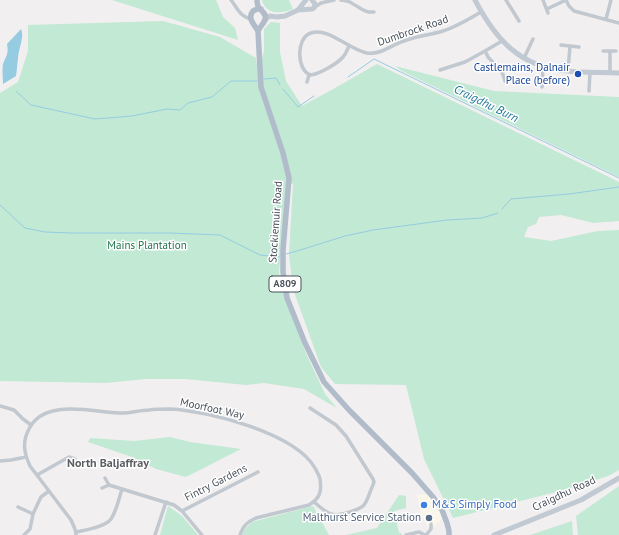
<!DOCTYPE html>
<style>
body{margin:0}
canvas{display:block;background:#f1efef}
</style>
<canvas width="619" height="535"></canvas>
<script>
const c = document.querySelector('canvas').getContext('2d');
c.lineJoin = 'round';
function paint(path, color) { c.fillStyle = color; c.fill(path, 'evenodd'); }
function strokePath(path, color, width, dash) { c.strokeStyle = color; c.lineWidth = width; c.lineCap = dash ? 'butt' : 'round'; c.setLineDash(dash || []); c.stroke(path); }
function label(font, color, halo, rows, align = 'center') {
  c.font = font + ' "PT Sans",sans-serif'; c.lineWidth = 3; c.setLineDash([]); c.textBaseline = 'middle'; c.strokeStyle = halo; c.fillStyle = color; for (const [text, x, y, turn = 0] of rows) {
    c.save(); c.translate(x, y); c.rotate((+turn || 0) * Math.PI / 180); c.textAlign = isNaN(turn) ? turn : align; if (halo) c.strokeText(text, 0, 0); c.fillText(text, 0, 0); c.restore();
  }
}
const commercial = new Path2D(`
 M427,494L436,504L443,518L435,526L429,528L422,517L417,495Z`);
const green = new Path2D(`
 M112,0H216L223,17L235,28L238,40Z
 M262,0H289L293,9C281,14 266,15 262,0Z
 M163,21L220,37L256,58L258,74L264,51V29L271,22L280,23V52L286,81L302,106L335,88L377,64L619,182V221L593,223L561,215L539,217L536,224L528,227L524,237L551,241L598,231L619,230V470L608,476L568,489L453,518L424,459L406,385L335,384L321,367L293,289L289,254L293,184L287,183L279,272L283,291L305,351L325,394L337,408L304,389L264,383L246,385L185,379H145L106,383L0,381V93L18,82L28,51V25Z
 M395,66L494,91L619,97V177L402,71Z
 M170,437L190,442L241,449L186,477L156,469L132,457L88,442L90,438L134,441Z
 M619,486V535H578L576,516Z
 M399,495L406,496V508L394,511L399,533H401L402,535H346L377,528Z
 M168,506L182,516L198,535H160Z
 M313,506L329,535H242L244,530L252,522Z
 M572,521L573,535H530Z`);
const water = new Path2D(`
 M21,29C25,37 18,49 18,59C17,65 17,70 16,76L3,84C3,78 2,69 3,64C6,56 9,54 7,44Z`);
const stream = new Path2D(`
 M348,77L374,59L619,178
 M264,79L276,78L280,85
 M283,89L298,107L314,96
 M16,91L31,105L95,119L132,116L167,109L180,110L188,103L212,97L231,81H257
 M0,205L25,228L45,232L70,233H170L220,235L260,255L277,257L280,256
 M502,209L511,199L569,194L619,187
 M286,254L297,251L345,236L373,230L447,220L482,218L498,213`);
const street = new Path2D(`
 M231,0C238,9 239,15 250,19
 M341,0C345,1 350,1 353,4C361,8 365,13 374,12
 M506,0L519,21
 M543,0L548,13
 M566,0L569,6L574,11L619,23
 M315,7L321,3L334,0
 M547,9L566,0
 M606,19L611,0
 M561,45L579,47
 M349,46C347,50 346,54 343,57C337,64 319,74 311,75C297,72 295,38 311,33C329,27 349,50 367,53C381,55 391,45 404,41C417,36 430,35 443,31C456,27 469,19 481,12
 M485,51L488,57L502,72L505,81
 M603,51H616
 M610,51V73
 M524,58L533,39
 M440,70L465,62L485,51L502,41
 M568,71L570,46
 M502,72L508,69
 M307,82L309,75
 M542,87L543,67
 M589,91L590,72
 M0,406L14,410L23,419L31,425
 M310,408L336,425L346,436L373,479L374,482L373,485C370,491 368,500 364,505C360,509 355,510 350,512C331,518 328,514 314,502
 M0,461L11,460L26,457
 M37,475L69,457L75,459
 M105,478L109,485L174,505L182,511L202,535
 M102,488L109,485
 M18,507L33,514
 M182,511L258,472
 M76,532C86,530 105,527 111,519C117,510 119,498 122,489
 M24,535L30,529L33,514L39,501L41,497L49,491
 M76,535C76,529 73,525 71,520L30,466C24,453 22,442 29,429C44,398 92,412 119,413C129,414 139,410 149,410C156,409 163,409 170,409C209,411 295,433 315,468C317,472 319,475 320,479C322,492 320,498 309,505L256,518C247,522 243,526 240,535
 M155,535L166,502
 M406,535L419,532L425,535
 M426,535L431,529V524`);
const secondary = new Path2D(`
 M475,0C496,40 520,67 567,71C584,73 602,72 619,73
 M298,10L306,0
 M265,19L270,16L277,17L285,16L298,10L312,9L314,8L315,4L312,0
 M494,535L581,500L619,478`);
const primary = new Path2D(`
 M257,0C257,3 258,7 260,9C263,12 267,15 265,20C263,24 260,27 258,31
 M261,9H257L253,11C247,18 254,24 258,31L261,87L283,153L289,178L283,250V272L287,298L305,343L324,382L349,410L412,473L433,497L442,510L447,523L449,531V535`);
const markers = [
 [578,74,4,"#1a4fb4"],
 [424,505,4,"#3f7fe0"],
 [429,518,4,"#5c6f8a"]
];
const shields = [
 [285,284,32]
];
const shieldNames = [
 ["A809",285,284]
];
const streetNames = [
 ["Dumbrock Road",413,31,-19],
 ["Stockiemuir Road",276,222,-86],
 ["Moorfoot Way",212,409,12],
 ["Fintry Gardens",216,483,-27],
 ["Craigdhu Road",564,494,-25]
];
const transitNames = [
 ["Castlemains, Dalnair",570,68],
 ["Place (before)",570,81]
];
const parkNames = [
 ["Mains Plantation",147,246]
];
const shopNames = [
 ["M&S Simply Food",432,505]
];
const serviceNames = [
 ["Malthurst Service Station",421,518]
];
const waterNames = [
 ["Craigdhu Burn",486,104,26]
];
const neighbourhoodNames = [
 ["North Baljaffray",108,464]
];
paint(commercial, '#faf6ea');
paint(green, '#c2e9d4');
paint(water, '#95cce1');
strokePath(stream, '#95cce1', 1);
strokePath(street, '#c1c8cf', 3.5);
strokePath(secondary, '#c1c9d3', 5);
strokePath(primary, '#b1bcca', 5.5);
for (const [x, y, r, color] of markers) { const dot = new Path2D(); dot.arc(x, y, r, 0, 2 * Math.PI); c.fillStyle = color; c.fill(dot); strokePath(dot, '#fff', 1.5); }
for (const [x, y, w] of shields) { const box = new Path2D(); box.roundRect(x - w / 2, y - 8, w, 16, 3); c.fillStyle = '#fff'; c.fill(box); strokePath(box, '#49505a', 1); }
label('bold 10px', '#49505a', null, shieldNames);
label('11px', '#49505a', '#fff', streetNames);
label('11px', '#164399', '#fff', transitNames, 'right');
label('11px', '#227250', '#fff', parkNames);
label('11px', '#366cbe', '#fff', shopNames, 'left');
label('11px', '#4e5e75', '#fff', serviceNames, 'right');
label('italic 12px', '#1e7698', '#fff', waterNames);
label('bold 12px', '#5c5e62', '#fff', neighbourhoodNames);
</script>
